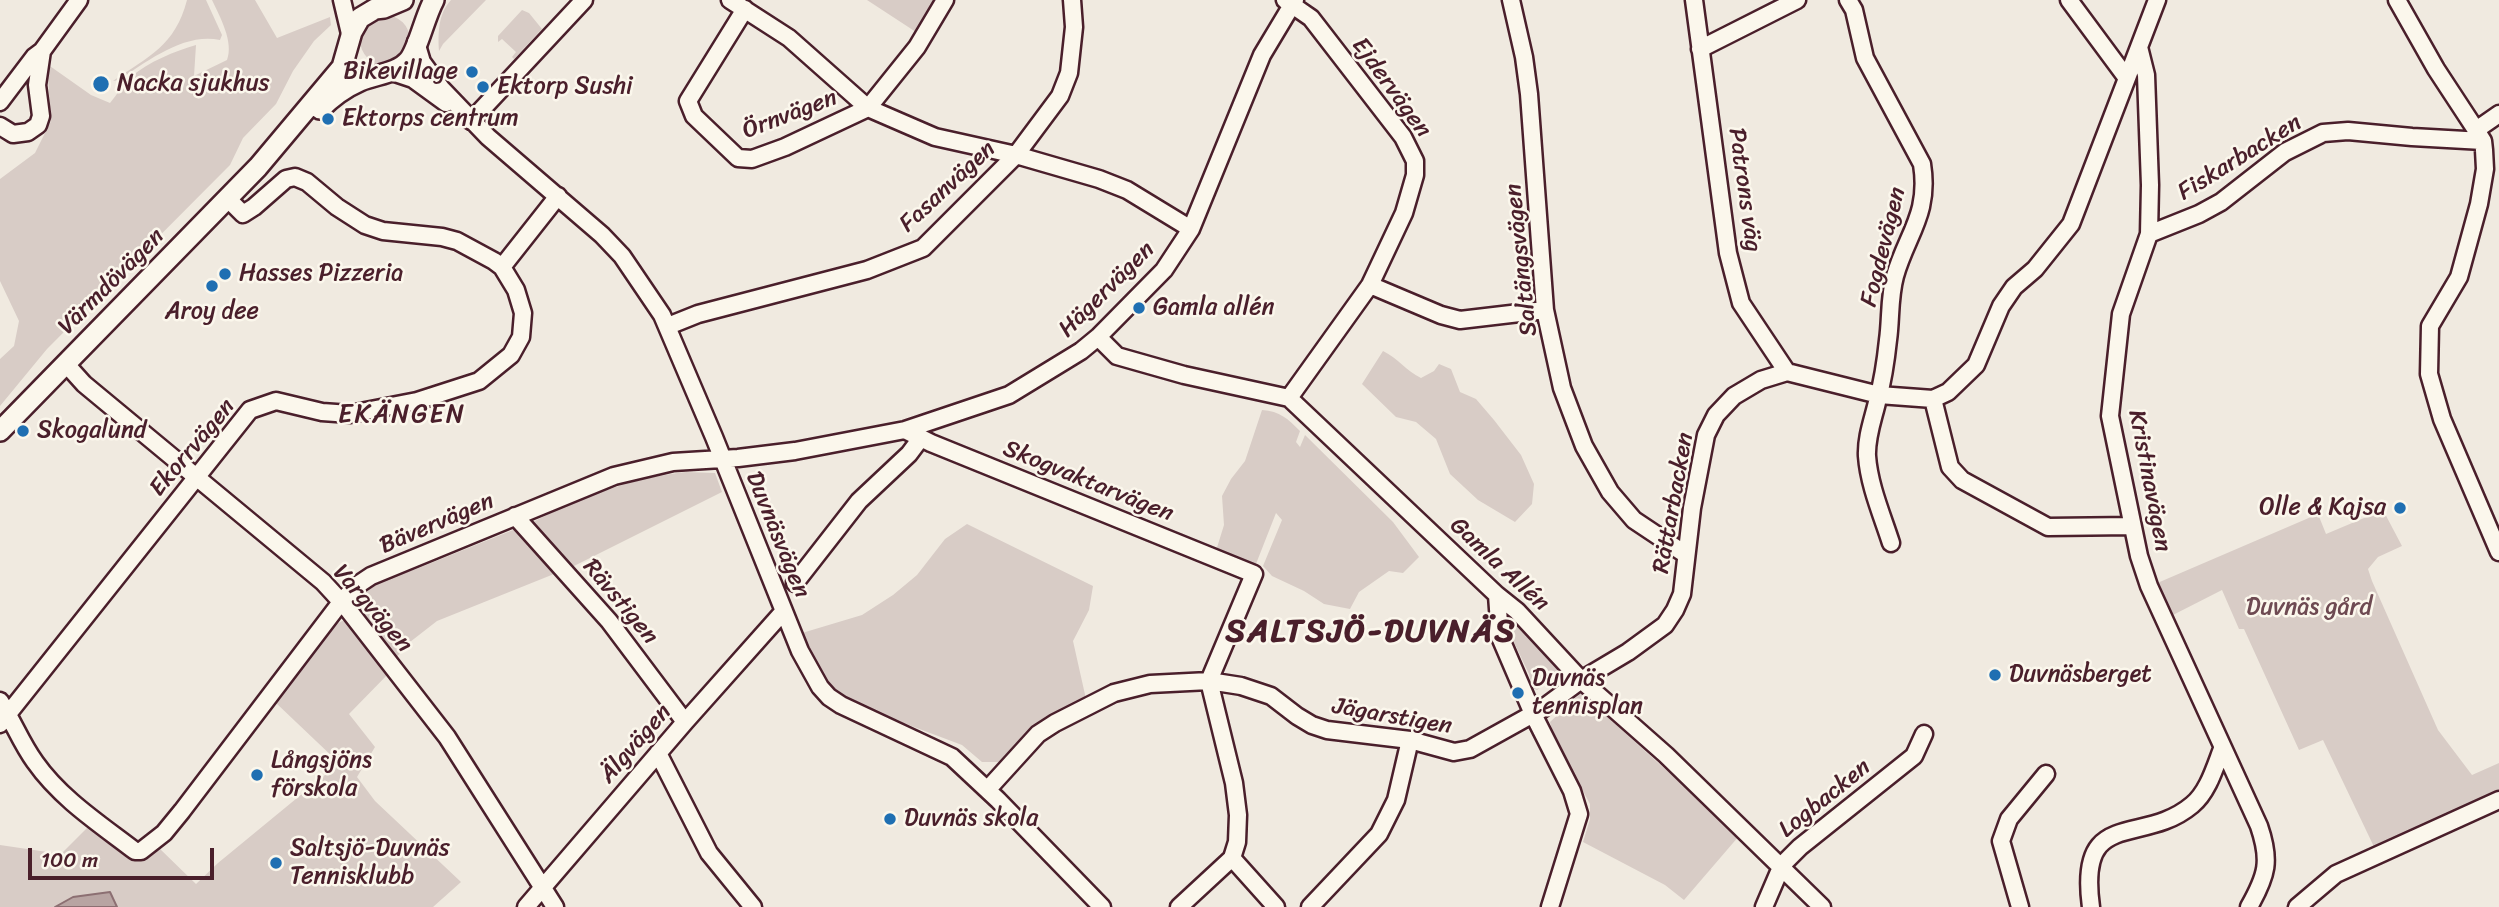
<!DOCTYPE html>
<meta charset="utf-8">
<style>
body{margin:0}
#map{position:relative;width:2499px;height:907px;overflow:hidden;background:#f0eae0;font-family:Sriracha,sans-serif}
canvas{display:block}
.scale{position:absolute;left:28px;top:848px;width:186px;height:32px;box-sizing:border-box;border:4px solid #4a1f2b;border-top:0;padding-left:9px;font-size:21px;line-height:24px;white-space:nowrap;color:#4a1f2b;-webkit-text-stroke:5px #fbf7ec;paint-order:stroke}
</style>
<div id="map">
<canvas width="2499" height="907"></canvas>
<div class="scale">100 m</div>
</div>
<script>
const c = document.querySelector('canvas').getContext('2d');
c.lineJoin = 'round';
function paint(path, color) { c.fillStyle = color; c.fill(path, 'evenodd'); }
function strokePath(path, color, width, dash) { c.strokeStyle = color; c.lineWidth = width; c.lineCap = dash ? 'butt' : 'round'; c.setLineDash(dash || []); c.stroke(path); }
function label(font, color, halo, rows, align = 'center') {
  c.font = font + ' Sriracha,sans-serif'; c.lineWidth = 5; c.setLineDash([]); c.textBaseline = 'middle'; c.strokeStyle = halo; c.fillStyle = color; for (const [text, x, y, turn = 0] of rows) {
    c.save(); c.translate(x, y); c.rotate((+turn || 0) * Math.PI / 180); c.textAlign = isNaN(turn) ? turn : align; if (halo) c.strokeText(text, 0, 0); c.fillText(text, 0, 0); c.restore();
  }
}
const green = new Path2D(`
 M187,0H206L222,35L220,40C185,32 147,61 119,80L113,81C149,56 175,46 187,0Z
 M212,0H255L277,38L330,17L331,25L314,41L293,71L276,104L243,138L230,165L47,349L0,406V359L14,346L19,321L0,281V179L35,153L51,121L47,64L91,95L110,103C117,95 123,84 131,77C148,62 175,51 196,45L194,76L227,60C234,42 220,17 212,0Z
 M451,0H486L443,44L439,51C438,33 438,14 451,0Z
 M867,0H940L919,34Z
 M522,10L529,13L542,29L514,59L512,57L516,52L502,39L498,42V36Z
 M360 40a25 25 0 1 1 50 0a25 25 0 1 1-50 0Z
 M1383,351C1398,358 1406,371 1421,378L1434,371L1439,364L1451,369L1460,392L1476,399L1494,420L1521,455L1534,484L1532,504L1515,522L1478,500L1450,474L1436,439L1416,422L1396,417L1362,384Z
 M1262,410C1280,411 1288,419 1300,431L1296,442L1300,447L1305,435L1393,522L1419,557L1403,573L1389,571L1359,592L1350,609L1324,604L1304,591L1272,576L1263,566L1282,520L1276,513L1254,569L1215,554L1224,525L1222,496L1231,479L1245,461Z
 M686,472L715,473L722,492L570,568L529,524C579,498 630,478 686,472Z
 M2383,510L2402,546L2378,557L2368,569L2372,581L2438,730L2472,775L2499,763V795L2376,851L2323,740L2299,750L2244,629H2239L2222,590L2169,617L2155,584L2318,514L2326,534Z
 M967,524L1093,586L1089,610L1073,641L1086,699L1049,719L999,762H982L962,745L861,707L830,687L814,666L802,633L862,615L893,595L917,575L945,539Z
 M518,528L559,572L437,621L410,642L394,660L355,610L354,604L359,596L383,580L416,569Z
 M1514,619L1526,628L1561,669L1560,673L1537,690L1532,688L1529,674L1511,636L1508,623Z
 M342,621H349L391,671L349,714L375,747L357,777L375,801L461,882L433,907H117L110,892L73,897L55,907H0V845L61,854L88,827L137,859L151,854L158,847L196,884L218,863L325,775L336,760L276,703L334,626Z
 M1581,693L1739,836L1684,900L1665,885L1583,842L1590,819V804L1554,738L1550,722Z`);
const water = new Path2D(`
 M110,892L117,907H55L73,897Z`);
const minor = new Path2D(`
 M342,0L351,38
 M730,0L789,38L868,108L935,137L1016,155L1099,179L1127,190L1191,229
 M1285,0L1311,18L1403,137L1415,161V175L1404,213L1370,285L1289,398
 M1511,0L1524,57L1529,94L1545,310L1562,388L1584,446L1610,492L1634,520L1685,554
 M1694,0L1728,253L1741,303L1787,372
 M1848,0L1854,10L1865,58L1922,164C1930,214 1907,234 1895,276C1889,298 1891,319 1888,340C1886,359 1883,380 1878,398C1874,417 1866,436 1867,456C1869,485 1882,515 1891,543
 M2069,0L2126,77
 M2157,0L2139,47L2146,75L2150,185L2149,234L2121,314L2110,416L2139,556L2149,586L2259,826C2271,861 2267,875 2249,907
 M2397,0L2436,69L2476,130L2483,141L2484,150L2485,169L2479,204L2459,277L2430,326L2429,374L2442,419L2499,552
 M745,9L688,101L694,116L738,158L752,159L785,147L868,108L917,47L945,0
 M416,42L422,62L441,88L488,137L602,235L622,256L662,315L714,437L800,651L820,687L829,697L841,705L952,757L998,800L1102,907
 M1700,49L1797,0
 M392,72L413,79L446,103
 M0,102L34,57L42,51L79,0
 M471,121L584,0
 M0,126L13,134L28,132L38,125L41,116L37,85L42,51
 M2476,130L2499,114
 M2149,234L2199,214L2221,202L2285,152L2323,133L2348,131L2412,137L2483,141
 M502,267L558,196
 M1370,285L1441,315L1460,320L1545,310
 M668,326L698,314L867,270L923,248L1016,155L1060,96L1069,73L1074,27L1072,0
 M1098,337L1117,356L1184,375L1289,398L1497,595L1517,611L1581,680L1666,755L1822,907
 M66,364L84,384L323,582L346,607L447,737L555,907
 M1933,399L1950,467L1962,480L2048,527L2132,526
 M905,430L931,443L1254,574L1209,681L1234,783L1238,815L1237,842L1232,858L1276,907
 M515,516L609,621L685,722
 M795,583L859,501L909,454L921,438
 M1497,595L1500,637L1533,714L1572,791L1579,814L1550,907
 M0,701C13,721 21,743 35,762C61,799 100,824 135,851H141L164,833L182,811L341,602L356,586L371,576L614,476L673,462L738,458L795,451L905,430L1009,395L1081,351L1098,337L1164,270L1191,229L1262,55L1295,0
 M0,724L250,410L276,401L322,412L350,414L417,401L479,381L511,355L521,337L523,313L516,290L502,267L494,261L457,241L442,237L383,231L365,225L337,207L307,182L295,177L286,179L254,207L243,214L228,199
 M658,753L709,853L753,907
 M988,789L1038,734L1055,723L1114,693L1150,684L1209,681L1241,686L1271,696L1297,716L1312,725L1327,730L1410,740L1454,752L1470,749L1542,709L1581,680L1628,652L1665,625L1675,610L1682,594L1692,508L1706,435L1716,415L1734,396L1761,380L1787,372L1879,395L1933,399L1948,392L1976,365L2001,306L2014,287L2035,269L2071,224L2139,47
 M526,907L685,722L783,612
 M1179,907L1232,858
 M1310,907L1379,834L1396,800L1410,740
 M1764,907L1782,865L1800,847L1914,756L1924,734
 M2020,907L2001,841L2009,819L2046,774
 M2091,907C2077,806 2142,847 2192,805C2208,792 2215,767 2222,749
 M2297,907L2336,874L2499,800`);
const major = new Path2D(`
 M320,109C332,97 344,88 360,81C376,74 397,74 409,60C418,49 425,16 434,0
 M0,431L258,167L342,67L352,32L360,18L375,9L384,8L403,0`);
const markers = [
 [472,72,7,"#1f6fb2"],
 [101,84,9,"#1f6fb2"],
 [483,87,7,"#1f6fb2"],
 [328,119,7,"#1f6fb2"],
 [225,274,7,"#1f6fb2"],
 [212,286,7,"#1f6fb2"],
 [1139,308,7,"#1f6fb2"],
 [23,431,7,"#1f6fb2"],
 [2400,508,7,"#1f6fb2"],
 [1995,675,7,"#1f6fb2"],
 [1518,693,7,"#1f6fb2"],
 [257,775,7,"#1f6fb2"],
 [890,819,7,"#1f6fb2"],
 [276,863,7,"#1f6fb2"]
];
const poiNames = [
 ["Bikevillage",458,72,"right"],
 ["Nacka sjukhus",117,84],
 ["Ektorp Sushi",497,87],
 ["Ektorps centrum",342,119],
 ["Hasses Pizzeria",239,274],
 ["Gamla allén",1153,308],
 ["Aroy dee",212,312,"center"],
 ["Skogalund",37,431],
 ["Olle & Kajsa",2386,508,"right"],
 ["Duvnäsberget",2009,675],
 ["Duvnäs",1532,679],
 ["tennisplan",1532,707],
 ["Långsjöns",271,761],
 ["förskola",271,789],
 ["Duvnäs skola",904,819],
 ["Saltsjö-Duvnäs",290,849],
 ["Tennisklubb",290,877]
];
const streetNames = [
 ["Ejdervägen",1391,88,54],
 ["Örnvägen",790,115,-21],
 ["Fiskarbacken",2240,158,-32],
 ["Fasanvägen",948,187,-43],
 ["Patrons väg",1744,190,82],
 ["Fogdevägen",1884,247,-76],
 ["Saltängsvägen",1522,260,-96],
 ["Värmdövägen",112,282,-45],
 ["Hägervägen",1107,290,-45],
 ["Ekorrvägen",193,448,-50],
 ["Kristinavägen",2149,481,79],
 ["Skogvaktarvägen",1088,482,22],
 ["Rättarbacken",1674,503,-80],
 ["Bävervägen",437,524,-23],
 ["Duvnäsvägen",777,535,68],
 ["Gamla Allén",1499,565,43],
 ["Rävstigen",620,602,50],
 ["Vargvägen",372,609,49],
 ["Jägarstigen",1392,717,10],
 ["Älgvägen",636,744,-49],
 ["Logbacken",1825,799,-39]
];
const parkNames = [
 ["Duvnäs gård",2309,608]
];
const neighbourhoodNames = [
 ["EKÄNGEN",402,415]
];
const districtNames = [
 ["SALTSJÖ-DUVNÄS",1371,633]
];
paint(green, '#d8ccc6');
paint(water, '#b8a4a2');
strokePath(water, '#8c6f72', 2);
strokePath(minor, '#4a1f2b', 21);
strokePath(major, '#4a1f2b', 24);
strokePath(minor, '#fbf7ec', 16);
strokePath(major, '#fbf7ec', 19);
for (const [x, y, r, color] of markers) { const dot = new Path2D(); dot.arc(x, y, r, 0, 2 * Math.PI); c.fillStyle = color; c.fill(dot); strokePath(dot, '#fbf7ec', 2.5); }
label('24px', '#4a1f2b', '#fbf7ec', poiNames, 'left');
label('24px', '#4a1f2b', '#fbf7ec', streetNames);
label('24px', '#6e4a52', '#fbf7ec', parkNames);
c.letterSpacing = '2px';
label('26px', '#4a1f2b', '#fbf7ec', neighbourhoodNames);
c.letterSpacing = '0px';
c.letterSpacing = '2px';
label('bold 32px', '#4a1f2b', '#fbf7ec', districtNames);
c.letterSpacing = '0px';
</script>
